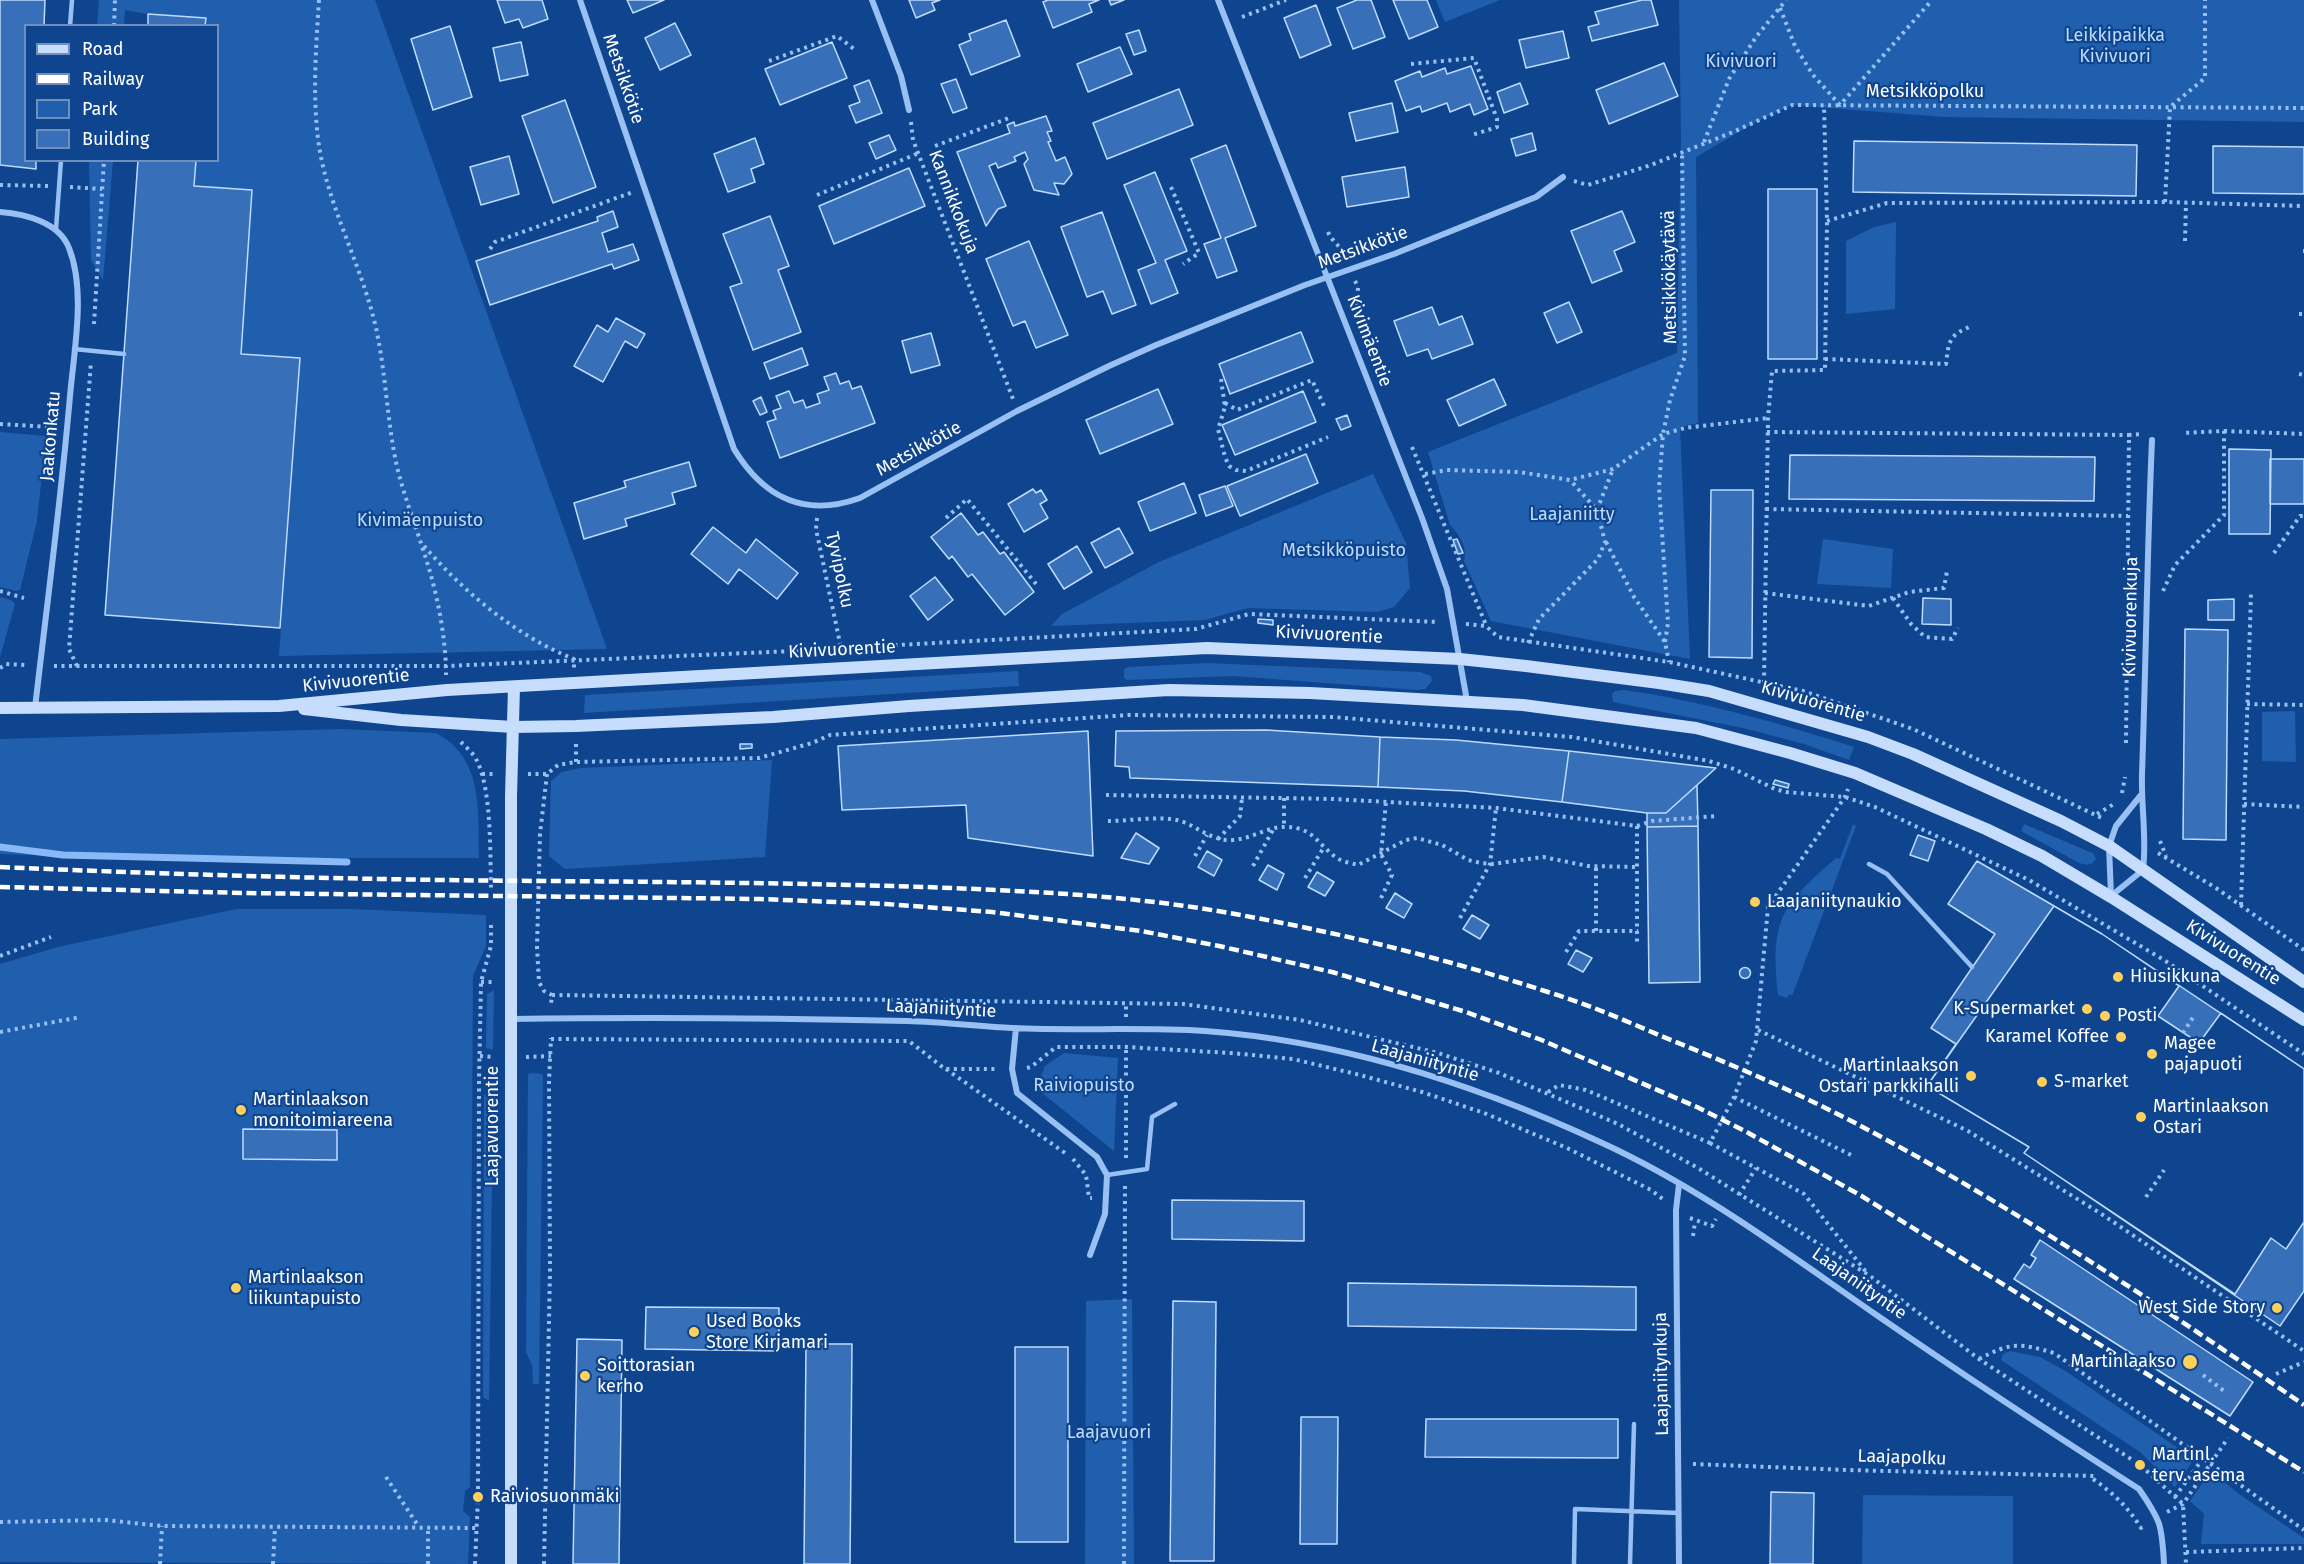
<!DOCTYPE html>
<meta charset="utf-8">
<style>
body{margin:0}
#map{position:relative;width:2304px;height:1564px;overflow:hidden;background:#0f458f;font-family:"Fira Sans",sans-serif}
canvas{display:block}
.legend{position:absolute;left:24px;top:24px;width:195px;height:138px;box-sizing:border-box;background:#0f458f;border:2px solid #6f8fbc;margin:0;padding:8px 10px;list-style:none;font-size:18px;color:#fff}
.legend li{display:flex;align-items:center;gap:12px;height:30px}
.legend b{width:30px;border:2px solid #6f8fbc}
</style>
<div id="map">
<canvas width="2304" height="1564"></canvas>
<ul class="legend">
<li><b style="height:8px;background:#c7ddfd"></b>Road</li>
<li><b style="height:8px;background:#fff"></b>Railway</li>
<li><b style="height:16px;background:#205fae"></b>Park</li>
<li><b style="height:16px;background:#376fb9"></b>Building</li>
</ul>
</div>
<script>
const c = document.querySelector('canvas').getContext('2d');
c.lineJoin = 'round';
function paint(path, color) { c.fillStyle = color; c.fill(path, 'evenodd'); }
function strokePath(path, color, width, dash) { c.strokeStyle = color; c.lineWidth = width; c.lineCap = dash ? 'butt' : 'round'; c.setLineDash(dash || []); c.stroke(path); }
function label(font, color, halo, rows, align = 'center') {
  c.font = font + ' "Fira Sans",sans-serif'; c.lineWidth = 4.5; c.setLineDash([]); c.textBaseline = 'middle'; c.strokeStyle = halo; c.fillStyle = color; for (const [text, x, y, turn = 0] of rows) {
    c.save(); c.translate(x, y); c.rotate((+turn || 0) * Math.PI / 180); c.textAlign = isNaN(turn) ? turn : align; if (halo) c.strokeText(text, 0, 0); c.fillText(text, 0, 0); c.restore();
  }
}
const green = new Path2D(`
 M99,0H375L607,649L279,656L300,358L241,354L252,191L194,186L196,161L218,160V26L205,25L206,18L148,14L125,10L124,25L97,26Z
 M1436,0H1500L1445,22Z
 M1679,0H2304V122L1944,117L1792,105L1756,122L1696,157L1698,423L1680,427L1690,659L1491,621L1464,561C1468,548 1459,534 1450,525L1428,452L1677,353L1681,138Z
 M89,161H113L103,280L91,260Z
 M1896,222L1895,309L1846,314V241L1874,227Z
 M0,432L46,436L37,521L20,590L17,591L0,587Z
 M1373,474L1406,543L1410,588L1394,607L1377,612L1248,608L1205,620L1051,626L1062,614L1159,562Z
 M1823,539L1893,549L1891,588L1817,584Z
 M0,597L11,600L15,604L0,657Z
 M1207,663L1420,672L1431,676L1432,681L1425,689L1417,690L1233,676L1127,680L1124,678V669L1128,667Z
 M1018,671L1019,686L584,713L585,695Z
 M1624,690C1703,701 1778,723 1854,747L1849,760L1804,744L1743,728L1613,702L1612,694L1615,691Z
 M2295,711L2296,762L2262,761V712Z
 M342,729L436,733C484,758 478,812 479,858H123L0,854V739Z
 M772,760L765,857L565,869L549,856L551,781L562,772L580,768Z
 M1853,824L1856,826L1792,996L1789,994L1787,998L1778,995C1770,919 1781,906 1836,858L1840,859Z
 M2024,824L2085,850L2093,853L2096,859L2093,863L2087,865L2079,863L2021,831Z
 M236,909H352L486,915V946L473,976L470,1487L465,1491L463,1511L470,1517L468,1564L0,1562V964L58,947Z
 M494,990L493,1050L486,1048L487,994Z
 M1064,1053L1118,1058L1114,1151L1036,1088L1045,1066Z
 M532,1073L542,1074L543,1078L539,1384H533L532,1365L526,1352L528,1074Z
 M484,1094L490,1098L493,1109L489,1401L483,1397Z
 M1132,1299L1134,1564H1085L1086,1301Z
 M2010,1351L2040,1357L2067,1372L2194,1459L2175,1487L2140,1452L2001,1360L2003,1354Z
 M2211,1471L2239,1494L2304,1538V1544H2201L2204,1514L2190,1501Z
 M1863,1495L2013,1496V1564H1862Z`);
const stream = new Path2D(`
 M0,847L63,855L347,862`);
const building = new Path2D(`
 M0,0H45L44,26H26V160H36V169L0,165Z
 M497,0H542L548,19L523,28L519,19L505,23Z
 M627,0H664L633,13Z
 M909,0H940L932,3L935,10L916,18Z
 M1048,0H1099L1089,4L1092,12L1053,28L1043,2Z
 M1109,0H1124L1111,5Z
 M1357,0H1371L1385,37L1353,49L1337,8Z
 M1393,0H1427L1438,27L1409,39Z
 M1642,0H1651L1658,25L1592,41L1588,27L1599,24L1595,12Z
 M1316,5L1331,45L1300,58L1284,18Z
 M148,14L206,18L205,26H148Z
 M1006,20L1020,56L971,75L959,45L971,40L969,34Z
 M675,23L691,55L660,70L645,38Z
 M450,26L472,97L433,110L411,39Z
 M1139,30L1146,51L1134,55L1126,34Z
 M1563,31L1569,58L1526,68L1519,40Z
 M521,42L528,75L500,81L493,48Z
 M832,42L847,78L780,105L765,69Z
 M1120,47L1132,74L1088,92L1077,64Z
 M1664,63L1678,96L1609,124L1596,90Z
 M1471,66L1488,109L1474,115L1470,104L1450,112L1447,103L1422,112L1420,106L1406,111L1395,81L1420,71L1422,77L1445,68L1447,74Z
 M956,79L967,108L953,113L941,84Z
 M869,80L882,113L856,123L849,106L860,102L854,86Z
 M1520,83L1528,104L1504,113L1497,92Z
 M1179,89L1193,125L1107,159L1093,123Z
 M565,100L596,187L553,203L522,116Z
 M1392,103L1398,132L1356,141L1349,113Z
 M1046,116L1052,131L1047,132L1051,141L1048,142L1056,161L1065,157L1072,174L1064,184L1054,183L1059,195L1034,190L1024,164L1028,159L1025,152L1014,157L1016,161L998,168L996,163L989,166L1006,206L998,209L986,226L957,152L1010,133L1007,125L1014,122L1015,126Z
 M1532,133L1536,150L1516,156L1511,139Z
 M889,135L896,150L876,159L869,143Z
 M755,138L764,164L751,169L755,182L728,192L714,154Z
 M1854,141L2137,145L2136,196L1853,192Z
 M1226,145L1256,226L1225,238L1237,271L1217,278L1204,244L1221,238L1191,159Z
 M2213,146L2304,147V194L2213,193Z
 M509,156L519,194L481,205L470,167Z
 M138,160H196L194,186L252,190L241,354L300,358L280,628L105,615Z
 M1405,167L1409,197L1347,207L1342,177Z
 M909,168L925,206L834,244L819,206Z
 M1155,172L1187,251L1165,260L1178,293L1151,304L1138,270L1156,263L1124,185Z
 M1768,189H1817V359H1768Z
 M613,211L618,227L602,233L608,252L633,244L639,260L614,269L612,264L490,305L476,261L598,221L597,217Z
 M1622,211L1635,242L1614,251L1622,271L1592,283L1571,231Z
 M1102,212L1136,305L1112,314L1103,291L1087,297L1061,227Z
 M770,216L789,266L778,270L801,332L753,350L730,287L742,283L723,234Z
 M1029,241L1068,335L1036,348L1025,321L1013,326L986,259Z
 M1569,302L1582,332L1557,343L1544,313Z
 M1432,307L1439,325L1462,316L1473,344L1432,359L1428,349L1407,356L1394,321Z
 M616,318L645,334L637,348L625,341L603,382L574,366L597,325L608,332Z
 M1301,332L1313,362L1230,394L1219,364Z
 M931,333L940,365L911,373L902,341Z
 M802,348L808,365L770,379L764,363Z
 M836,373L840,384L849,381L852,389L861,386L875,423L780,458L767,422L776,419L773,411L781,408L776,396L789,391L794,403L803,400L806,408L820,403L817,394L829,390L824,377Z
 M1494,379L1506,405L1459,426L1447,400Z
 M1158,389L1173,424L1100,454L1086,420Z
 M1303,391L1316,422L1235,455L1222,425Z
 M761,397L767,412L760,415L753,401Z
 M1347,415L1351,426L1341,430L1336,419Z
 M2229,449L2271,450L2270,534H2229Z
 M1306,454L1318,483L1240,516L1227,486Z
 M1790,455L2095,457L2094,501L1789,499Z
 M2270,459H2304V504H2270Z
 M689,462L696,486L672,493L675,504L625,519L627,526L584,539L574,503L626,487L624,481Z
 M1184,483L1196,513L1150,531L1138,502Z
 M1225,486L1233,506L1206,516L1199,495Z
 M1033,489L1036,493L1041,490L1047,500L1040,504L1048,518L1024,532L1008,504Z
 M1711,490H1753L1752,658L1709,657Z
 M961,513L978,535L983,532L1000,554L1004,552L1034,592L1005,615L972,574L968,577L952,556L949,559L931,537Z
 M713,527L746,553L756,539L798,573L777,599L739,569L728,584L691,554Z
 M1119,528L1133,553L1105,568L1091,543Z
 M1457,539L1463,553L1458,554L1453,540Z
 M1077,546L1092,572L1064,589L1048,564Z
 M935,577L953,600L928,620L910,596Z
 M1923,598L1951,599V625L1922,624Z
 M2234,599V620H2208V600Z
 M1258,619L1273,620V625L1258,623Z
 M2185,629L2228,630L2226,840L2183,839Z
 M1266,730L1380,737L1378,787L1130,778L1129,767L1115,766L1116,731Z
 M1088,731L1093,856L968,838L966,805L842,810L838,746Z
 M1380,737L1456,740L1569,751L1562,802L1464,791L1378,787Z
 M740,744H752V748L740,749Z
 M1569,751L1716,768L1666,813H1647L1562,802Z
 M1775,780L1789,784L1788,788L1773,784Z
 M1697,785L1698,826L1647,827V813H1666Z
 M1698,826L1700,982L1649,983L1647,827Z
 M1136,833L1159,848L1149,864L1121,858Z
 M1918,835L1935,841L1928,861L1910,855Z
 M1207,851L1222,860L1214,876L1198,867Z
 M1977,861L2102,934L2304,1069V1291L2280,1326L2024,1153L2029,1147L1927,1086L1956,1044L1931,1028L1995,934L1948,904Z
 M1268,865L1284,874L1277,890L1259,880Z
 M1317,872L1334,882L1325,896L1308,887Z
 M1395,893L1412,904L1404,918L1386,908Z
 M2054,906L2102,934L2179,986L2158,1016L2199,1043L2221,1013L2304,1069V1222L2286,1249L2271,1238L2235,1294L2024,1153L2029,1147L1927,1086Z
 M1472,915L1489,925L1480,939L1463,929Z
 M1576,950L1592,958L1583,972L1568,964Z
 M1739.5 973a5.5 5.5 0 1 1 11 0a5.5 5.5 0 1 1-11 0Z
 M243,1129L337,1130V1160L243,1159Z
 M1172,1200L1304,1201V1241L1172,1239Z
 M2040,1240L2253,1382L2230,1416L2014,1279L2024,1264L2030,1268L2036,1258L2031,1255Z
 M1348,1283L1636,1287V1330L1348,1326Z
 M1173,1301L1216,1302L1214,1561H1170Z
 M646,1307L779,1308V1351L645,1349Z
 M577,1339L622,1340L619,1564H573Z
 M806,1344H852L850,1564H804Z
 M1015,1347H1068V1542H1015Z
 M1301,1417H1338L1337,1544H1300Z
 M1426,1419H1618V1458L1425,1457Z
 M1771,1492L1814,1493L1813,1564H1770Z`);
const path = new Path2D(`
 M319,0C316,48 312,98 319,146C329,209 362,266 376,328C386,374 387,421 397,467C406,503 420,537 430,572C439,604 446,641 446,675
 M1780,8L1795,46L1813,75L1840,105L1932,0
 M1242,17L1286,0
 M114,26L115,0
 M769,61L837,36L854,49
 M1411,64L1474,58L1497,119V127L1472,135
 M911,122L913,140L1013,399
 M1704,142L1729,79L1756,37L1786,0
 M935,146L1009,118
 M1574,181L1588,185L1651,165L1733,132L1792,105L2304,108
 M0,185L48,186
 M70,187L102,189
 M1171,187L1199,253L1183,264
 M817,195L919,153
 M2165,202L2170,107L2205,78V0
 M1827,221L1887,203L2165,202L2304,206
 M1328,232C1332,242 1342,247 1346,257
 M2185,241L2186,203
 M490,249L495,242L633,192
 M2303,251H2304
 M1355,281L1358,287L1357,309
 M2299,314H2304
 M94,324L104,160
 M1825,359L1946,364C1949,340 1949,335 1972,326
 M2299,374L2304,375
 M1221,379L1225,407L1218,429L1225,457L1229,466L1236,470L1246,471L1328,437
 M1225,403L1237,410L1312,380L1324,406
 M0,424L51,427
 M2224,431L2304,434
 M1767,432L2129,435
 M1412,447L1486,625
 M1425,474L1447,470L1519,472L1570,480L1613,469L1663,434L1685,428L1768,418
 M1766,509L2128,516
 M1597,510L1613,469
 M817,518L816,529L841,648
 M946,518L967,499L1036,584
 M1606,542L1634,597L1665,642L1669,662
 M424,546C464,592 516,636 574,659V668
 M2274,553L2300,516H2304
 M0,591L24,598
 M2163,591L2175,565L2224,515V431L2182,433
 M1765,593L1869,606L1909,592L1944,588L1947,571
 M1893,598L1911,624L1925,637L1952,639L1958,628
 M1466,624L1486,626L1498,637L1669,662L1803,691L1913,729L2104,819
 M1665,642L1668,623L1659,487L1663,434L1670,400L1685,356L1682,153
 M1528,643L1539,619L1598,559L1605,542L1597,510L1570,480
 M842,648L1196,629L1249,614L1438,622
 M54,666H446L817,650
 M77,666L69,649L91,362
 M0,668L6,664L25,665
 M1764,683L1768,418L1772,371L1825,370L1827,221L1824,105
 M2247,704L2304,705
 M461,742C466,747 473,753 476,759C492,788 490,855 491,889
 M2126,743L2129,435L2141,434
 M576,762V742
 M482,774H497
 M528,774H547L558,765L576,762L759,758L812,743L830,735L1129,715L1333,717L1572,737L1709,761L1734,769L1775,789L1786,792L1845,797L1875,807L2029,880L2164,960L2304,1054
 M547,774L540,834L537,947L539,982L544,991L552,995L551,1004
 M2122,793L2125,777
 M1106,795L1333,799L1496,808L1637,826L1652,821L1717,816
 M1284,798V827
 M2244,804L2304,807
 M2097,814L2114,804
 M1108,821C1128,821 1158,816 1177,820C1197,825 1211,842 1233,840C1258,838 1272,821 1300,829C1316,834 1323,849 1337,858C1343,862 1351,863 1358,865L1406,840L1417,838L1442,845L1468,860L1481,863L1492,864L1543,857L1588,866L1637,867
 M1637,826V943
 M1218,839L1240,816L1242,798
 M2160,841L2166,856
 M2158,853L2216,888L2304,950
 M1195,856L1207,835
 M1253,866L1274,828
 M1305,878L1324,847
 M1381,898L1392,875L1381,854L1386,802
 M2241,905L2251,594
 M1460,918L1490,864L1496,808
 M1596,931V867
 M1566,952L1579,931H1638
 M0,956L51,937
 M481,982H496
 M552,995L1183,1004L1300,1020L1438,1053L1499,1073L1618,1124L1698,1168L1870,1276L1979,1359L2140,1465L2183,1504L2186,1564
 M1126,1017V1002
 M1758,1030L1968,1131L2103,1215L2304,1351
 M0,1032L81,1017
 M2183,1033L2194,1016
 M551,1039L909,1041L945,1069H998
 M480,1056L494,1057
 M526,1057L551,1056
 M1027,1068L1031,1067L1056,1047H1126L1231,1053L1293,1059L1356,1074L1422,1092L1484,1113L1567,1148L1651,1190L1664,1200
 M946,1069L1065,1153
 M1548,1092L1559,1085L1586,1090L1710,1143L1734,1097L1756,1041L1768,907L1845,797L1848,789
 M1734,1097L1855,1157
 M1710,1143L1804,1194L1867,1273
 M1126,1158V1046
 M1073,1159L1086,1175L1089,1198H1092
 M1739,1195L1756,1168
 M2146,1197L2164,1170
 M1690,1218L1712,1226L1716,1219
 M1693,1236L1695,1222
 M1979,1359C2011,1342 2020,1343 2054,1353L2304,1530
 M2276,1374L2304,1362
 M2203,1375L2224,1391
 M1693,1464L1847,1470L2094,1476
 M386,1477L419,1527
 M2093,1479C2113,1493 2128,1507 2141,1528L2145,1525
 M2175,1497L2204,1457
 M2167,1512L2183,1504L2228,1438
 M0,1522L105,1520L162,1526L477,1528
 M2186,1552L2304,1548
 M160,1564L162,1526
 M273,1564L275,1527
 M428,1564V1528
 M475,1564L478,1497L479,1080L481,982L491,946V923
 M544,1564L550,1272L549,1081L551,1038
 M1124,1564L1125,1184`);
const lane = new Path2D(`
 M70,26L72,0
 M56,229L61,160
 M74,349L124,354
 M1869,864L1887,874L1972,967
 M1107,1175L1147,1169L1152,1117L1175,1104
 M1574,1564L1575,1509L1679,1513
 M1630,1564L1634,1424`);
const street = new Path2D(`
 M580,0L734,449C764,498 804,518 860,498L1017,411L1109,366L1156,345L1305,285L1394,254L1536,197L1563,177
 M872,0L901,76L909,110
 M1218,0L1422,518L1447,589L1467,701
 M0,212C25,214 59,222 69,248C86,291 74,350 70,396C61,500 47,604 35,708
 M2111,896L2143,870C2147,838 2141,807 2142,774C2146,663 2147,552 2152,440
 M2111,896L2109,846L2116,826L2141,795
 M512,1019C643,1017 775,1018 907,1021C942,1022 977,1026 1012,1028C1076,1031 1141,1027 1205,1031C1342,1041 1477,1085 1600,1142C1699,1187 1787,1253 1875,1314C1962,1374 2050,1432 2139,1489C2161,1521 2162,1525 2164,1564
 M1016,1028L1012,1069L1017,1093L1097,1157L1107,1175L1105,1214L1090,1255
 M1679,1184L1676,1210L1679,1564`);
const secondary = new Path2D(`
 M0,708L279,706L447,690L1207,648L1460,659L1526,666L1659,683L1709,691L1868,737L1913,754L2061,821L2109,846L2304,982
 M304,709L401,720L513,727L576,726L773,717L909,706L1169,690L1310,693L1523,705L1696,728L1790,753L1855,773L1986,829L2042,856L2111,897L2304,1020
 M511,1564V796L514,687`);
const rail = new Path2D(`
 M0,867C183,875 365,880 548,881C674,882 800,883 925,887C1026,891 1129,895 1229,913C1337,932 1444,958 1548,992C1587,1004 1624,1020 1661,1036C1733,1065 1804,1095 1872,1132C2022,1212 2163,1308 2304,1405
 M0,887L243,893L760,899L886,904L992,912L1141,931L1219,946L1332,972L1466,1012L1539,1039L1697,1107L1743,1130L1860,1195L2304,1472`);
const markers = [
 [1755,902,6,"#ffd15a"],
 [2118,977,6,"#ffd15a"],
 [2087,1009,6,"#ffd15a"],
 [2105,1016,6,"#ffd15a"],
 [2121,1037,6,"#ffd15a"],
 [2152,1054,6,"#ffd15a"],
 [1971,1076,6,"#ffd15a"],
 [2042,1082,6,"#ffd15a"],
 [241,1110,6,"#ffd15a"],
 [2141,1117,6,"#ffd15a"],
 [236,1288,6,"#ffd15a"],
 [2277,1308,6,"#ffd15a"],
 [694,1332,6,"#ffd15a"],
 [2190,1362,8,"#ffd15a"],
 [585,1376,6,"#ffd15a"],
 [2140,1465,6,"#ffd15a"],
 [478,1497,6,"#ffd15a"]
];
const parkNames = [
 ["Leikkipaikka",2115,36],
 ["Kivivuori",2115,57],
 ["Kivivuori",1741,62],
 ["Laajaniitty",1572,515],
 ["Kivimäenpuisto",420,521],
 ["Metsikköpuisto",1344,551],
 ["Raiviopuisto",1084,1086],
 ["Laajavuori",1109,1433]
];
const streetNames = [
 ["Metsikkötie",623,79,71],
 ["Metsikköpolku",1925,92],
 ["Kannikkokuja",953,202,69],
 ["Metsikkötie",1363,248,-20],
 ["Metsikkökäytävä",1670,277,-91],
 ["Kivimäentie",1369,341,69],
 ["Jaakonkatu",51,436,-85],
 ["Metsikkötie",919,449,-29],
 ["Tyvipolku",839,570,78],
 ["Kivivuorenkuja",2131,617,-89],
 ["Kivivuorentie",1329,635,3],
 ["Kivivuorentie",842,650,-3],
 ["Kivivuorentie",356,681,-6],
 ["Kivivuorentie",1813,702,16],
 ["Kivivuorentie",2233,953,32],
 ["Laajaniityntie",941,1009,3],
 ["Laajaniityntie",1425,1061,16],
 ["Laajavuorentie",493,1126,-90],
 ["Laajaniityntie",1859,1284,35],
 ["Laajaniitynkuja",1662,1374,-91],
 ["Laajapolku",1902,1458,2]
];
const poiNames = [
 ["Laajaniitynaukio",1767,902],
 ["Hiusikkuna",2130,977],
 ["K-Supermarket",2075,1009,"right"],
 ["Posti",2117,1016],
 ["Karamel Koffee",2109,1037,"right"],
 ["Magee",2164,1044],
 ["pajapuoti",2164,1065],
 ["Martinlaakson",1959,1066,"right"],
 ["Ostari parkkihalli",1959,1087,"right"],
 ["S-market",2054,1082],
 ["Martinlaakson",253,1100],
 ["monitoimiareena",253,1121],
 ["Martinlaakson",2153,1107],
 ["Ostari",2153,1128],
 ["Martinlaakson",248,1278],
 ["liikuntapuisto",248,1299],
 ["West Side Story",2265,1308,"right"],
 ["Used Books",706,1322],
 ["Store Kirjamari",706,1343],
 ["Martinlaakso",2176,1362,"right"],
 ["Soittorasian",597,1366],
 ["kerho",597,1387],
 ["Martinl.",2152,1455],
 ["terv. asema",2152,1476],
 ["Raiviosuonmäki",490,1497]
];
paint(green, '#205fae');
strokePath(stream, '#89baf7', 7);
paint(building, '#376fb9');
strokePath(building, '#bfdbfe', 1.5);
strokePath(path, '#98c0f3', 4, [3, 4.5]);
strokePath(lane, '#98c0f3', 4.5);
strokePath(street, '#98c0f3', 6);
strokePath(secondary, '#c7ddfd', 12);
strokePath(rail, '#fff', 4.5, [10, 4.5]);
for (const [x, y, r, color] of markers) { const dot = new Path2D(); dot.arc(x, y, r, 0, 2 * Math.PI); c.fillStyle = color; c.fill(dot); strokePath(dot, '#0f458f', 2); }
label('18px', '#bfdbfe', '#0f458f', parkNames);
label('18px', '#fff', '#0f458f', streetNames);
label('18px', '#fff', '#0f458f', poiNames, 'left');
</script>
